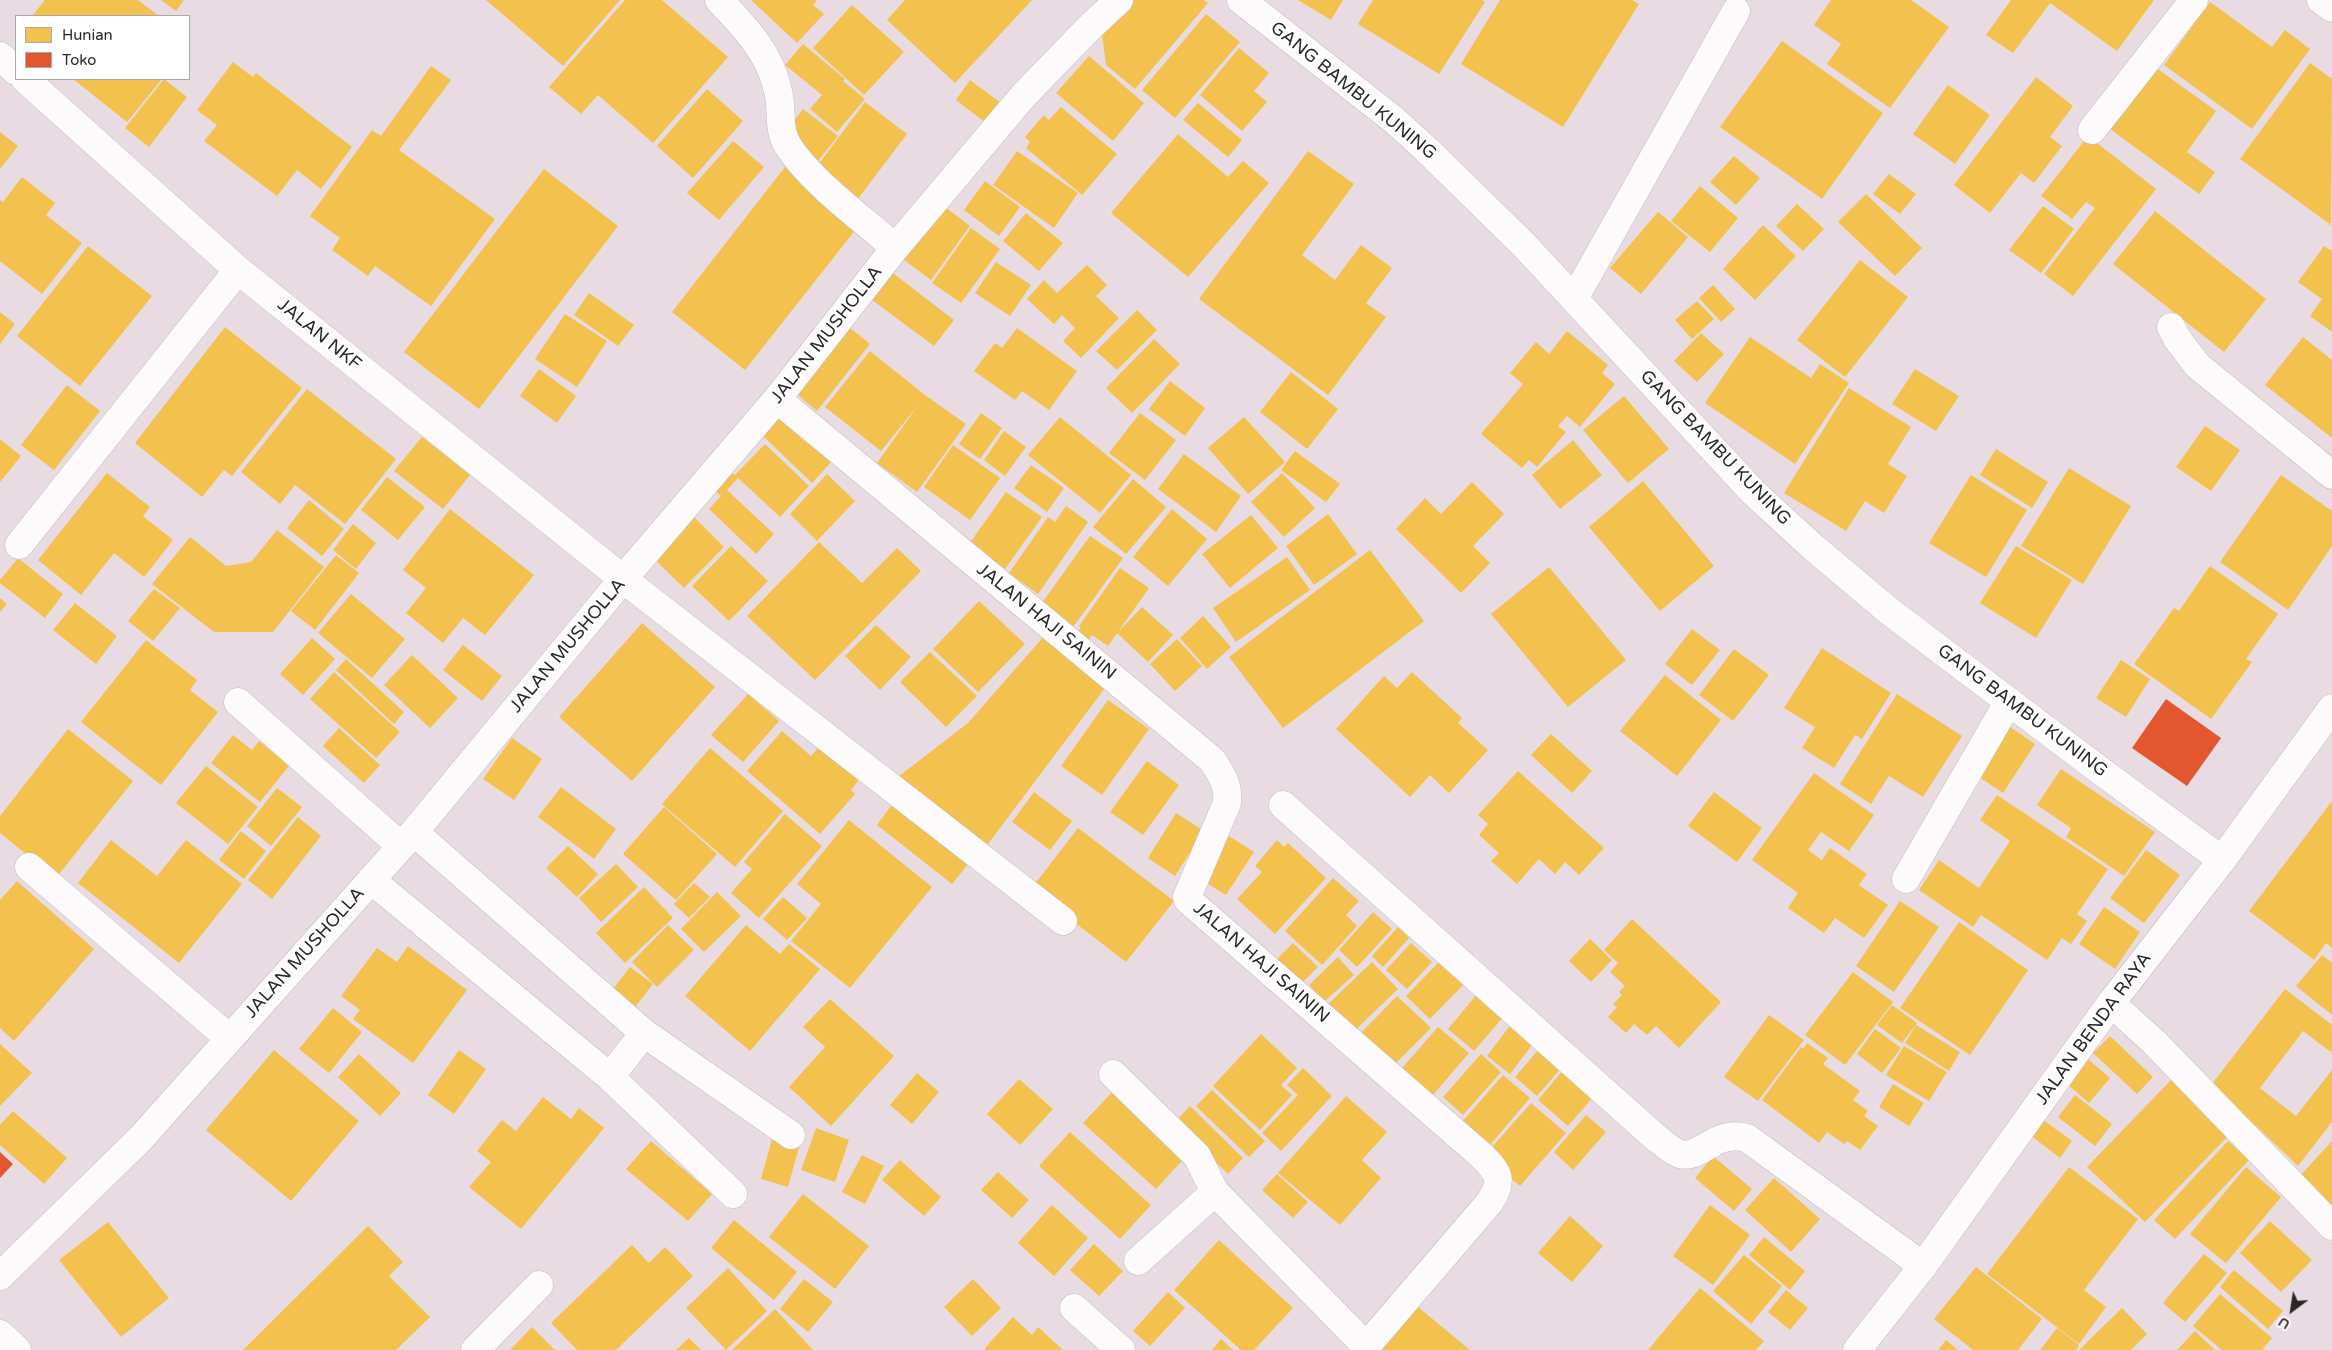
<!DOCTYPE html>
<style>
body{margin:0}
#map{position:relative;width:2332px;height:1350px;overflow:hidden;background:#e8dce2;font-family:"Varela Round",sans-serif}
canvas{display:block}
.legend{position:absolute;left:15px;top:15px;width:175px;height:65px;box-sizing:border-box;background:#fff;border:1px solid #a9a9a9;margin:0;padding:6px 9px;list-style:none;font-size:15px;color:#282828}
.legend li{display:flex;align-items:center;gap:10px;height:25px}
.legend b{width:25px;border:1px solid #a9a9a9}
.north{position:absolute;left:2267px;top:1285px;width:50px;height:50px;-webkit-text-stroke:4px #fff;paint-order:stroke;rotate:211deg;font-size:14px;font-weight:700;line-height:20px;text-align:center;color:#282828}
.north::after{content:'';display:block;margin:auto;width:18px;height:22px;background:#282828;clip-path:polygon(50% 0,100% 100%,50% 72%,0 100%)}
</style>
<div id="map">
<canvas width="2332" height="1350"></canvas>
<ul class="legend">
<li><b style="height:14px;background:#f2c14e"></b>Hunian</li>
<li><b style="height:14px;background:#e4572e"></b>Toko</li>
</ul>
<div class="north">U</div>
</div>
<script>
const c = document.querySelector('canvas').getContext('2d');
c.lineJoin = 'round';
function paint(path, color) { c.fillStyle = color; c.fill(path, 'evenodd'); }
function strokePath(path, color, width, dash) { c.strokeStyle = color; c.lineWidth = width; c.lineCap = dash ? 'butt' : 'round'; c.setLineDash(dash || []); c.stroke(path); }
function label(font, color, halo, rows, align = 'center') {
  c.font = font + ' "Varela Round",sans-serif'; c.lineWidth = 5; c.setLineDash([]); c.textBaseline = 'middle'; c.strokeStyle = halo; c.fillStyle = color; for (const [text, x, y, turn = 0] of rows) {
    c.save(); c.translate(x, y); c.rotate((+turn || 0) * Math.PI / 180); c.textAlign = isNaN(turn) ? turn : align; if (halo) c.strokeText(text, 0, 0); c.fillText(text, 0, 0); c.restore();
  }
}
const homes = new Path2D(`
 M45,0H138L159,16H32Z
 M161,0H184L176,11Z
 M486,0H620L563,66Z
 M625,0H662L728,57L653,143L598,95L581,114L549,87Z
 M751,0H817L813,5L824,14L797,43Z
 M905,0H1032L955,83L887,20Z
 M1131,0H1204L1208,3L1135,89L1106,65L1102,34Z
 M1298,0H1343L1331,20Z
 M1373,0H1482L1485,2L1439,74L1358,24Z
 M1500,0H1632L1639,4L1563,127L1461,64Z
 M1831,0H1911L1949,27L1890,108L1827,64L1841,44L1814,25Z
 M2011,0H2154L2117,51L2050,3L2013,53L1986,35Z
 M2210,2L2272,47L2285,30L2310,49L2252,129L2164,65Z
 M852,5L904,52L864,95L813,48Z
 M1206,14L1240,42L1175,118L1142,90Z
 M1782,41L1883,113L1822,199L1720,127Z
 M803,44L845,79L843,81L865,99L837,132L810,109L822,95L785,65Z
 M1239,48L1269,73L1254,91L1267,102L1242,131L1200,95Z
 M1089,56L1144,103L1113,141L1056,93Z
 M233,62L253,77L256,73L352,147L321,189L297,170L277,196L204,141L217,125L197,110Z
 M2310,63L2332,79L2331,225L2240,159Z
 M431,66L451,80L399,150L495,219L431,306L375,266L368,276L332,250L340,238L310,216L372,130L381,136Z
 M2155,67L2216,111L2187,152L2215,172L2199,194L2110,129Z
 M2036,77L2073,106L2050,137L2062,146L2034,183L2021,173L1990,213L1954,185Z
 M73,79H162L127,122Z
 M164,79L187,97L149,147L125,128Z
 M970,80L1005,106L990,126L956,100Z
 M1948,85L1990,115L1955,164L1913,134Z
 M707,89L743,121L693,178L657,146Z
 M865,102L907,134L857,200L815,169Z
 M1198,103L1242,140L1228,157L1183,120Z
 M1061,107L1117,154L1082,195L1026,148L1030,142L1025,137L1044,115L1049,120Z
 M803,109L838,136L818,161L784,134Z
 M0,132L18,146L0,169Z
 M1178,134L1228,177L1243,161L1269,183L1188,277L1111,213Z
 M2088,136L2156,189L2073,296L2044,274L2095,208L2086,202L2072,219L2041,196Z
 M733,141L764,167L719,220L687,193Z
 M1017,151L1078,193L1054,228L993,185Z
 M1308,151L1354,184L1302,255L1335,280L1361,245L1392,268L1366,303L1386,317L1328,395L1199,299Z
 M1734,156L1760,178L1736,205L1710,182Z
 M785,167L860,224L745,370L672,312Z
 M544,169L618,226L479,409L404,352Z
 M1889,174L1916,194L1900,214L1873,194Z
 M22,177L55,203L46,215L82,243L42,294L0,261V200L3,202Z
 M985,181L1020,207L999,236L964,210Z
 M1700,186L1738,218L1710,252L1671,221Z
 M1866,194L1922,248L1895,276L1838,222Z
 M936,200L970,226L931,280L896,254Z
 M1797,204L1824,229L1803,251L1776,226Z
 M2043,206L2074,229L2041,273L2009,250Z
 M2155,211L2266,299L2224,352L2113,264Z
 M1658,212L1688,237L1641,294L1610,268Z
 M1026,213L1063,243L1039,271L1003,241Z
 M1763,225L1796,256L1755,300L1723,269Z
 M971,228L1000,249L961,303L932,283Z
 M88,246L152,296L80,386L17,336Z
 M2324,246L2332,251V332L2310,316L2322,299L2298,282Z
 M1860,260L1908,297L1845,377L1797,340Z
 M996,262L1031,285L1010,316L975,293Z
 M1087,265L1107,285L1096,296L1119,318L1081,358L1063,341L1075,328L1062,315L1054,324L1027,299L1044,280L1057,293Z
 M885,267L954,320L934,346L864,294Z
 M1713,285L1735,309L1721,322L1699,298Z
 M589,293L634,325L618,346L574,315Z
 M1697,301L1714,319L1692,339L1675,320Z
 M1137,310L1157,330L1117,370L1096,351Z
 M0,312L15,324L0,344Z
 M565,314L607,341L577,387L535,359Z
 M844,323L870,344L817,411L791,389Z
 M225,327L302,388L232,476L224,470L202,497L135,443Z
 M1017,328L1077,371L1049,410L1022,391L1015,400L974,371L995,343L1002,348Z
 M1567,331L1608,365L1602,373L1615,384L1580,427L1567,416L1558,426L1566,432L1537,467L1529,460L1522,468L1481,434L1523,384L1510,373L1536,342L1549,354Z
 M1701,333L1724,354L1697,382L1674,361Z
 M1750,337L1811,378L1820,364L1849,383L1795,464L1705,403Z
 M2303,337L2332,360V438L2265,385Z
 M1154,339L1180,364L1132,413L1106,388Z
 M870,351L925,395L966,424L917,492L877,463L919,404L881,451L825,407Z
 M539,369L576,396L557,423L520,396Z
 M1915,369L1959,396L1936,431L1892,404Z
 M1291,372L1338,409L1307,449L1260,412Z
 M1170,381L1205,408L1185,436L1149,409Z
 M67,385L100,411L54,470L21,445Z
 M1849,388L1911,427L1888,464L1907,476L1884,513L1865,501L1846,531L1784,493Z
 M307,389L396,459L345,524L295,485L280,504L241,472Z
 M1624,396L1669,449L1628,483L1583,430Z
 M784,413L833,460L812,483L763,436Z
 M981,413L1002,428L980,459L959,444Z
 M1140,413L1176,440L1145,480L1109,453Z
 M1060,417L1131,475L1100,513L1028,455Z
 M1244,417L1285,462L1248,494L1208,448Z
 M2205,426L2240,450L2211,491L2176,467Z
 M1004,431L1026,447L1005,476L984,460Z
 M422,437L470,475L443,509L394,471Z
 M0,439L21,456L0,482Z
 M1573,440L1602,475L1560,509L1532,475Z
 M765,444L809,486L780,517L735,475Z
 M953,445L1000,478L970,520L924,487Z
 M1996,449L2048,482L2032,508L1980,475Z
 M1295,451L1340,484L1326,502L1281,470Z
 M1184,454L1241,496L1216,532L1158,489Z
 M724,465L738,478L727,490L774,534L756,554L709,509L721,496L706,483Z
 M1031,465L1064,488L1047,512L1014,488Z
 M2069,468L2131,506L2083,584L2021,546Z
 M107,473L150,507L143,516L173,540L144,577L114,553L81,595L38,560Z
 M1282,473L1315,508L1284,537L1251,502Z
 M827,474L855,501L817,541L790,514Z
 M1971,475L2027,510L1986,577L1929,543Z
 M2281,475L2332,511V546L2288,610L2220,562Z
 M387,477L425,507L398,540L361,510Z
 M1133,479L1166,507L1126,554L1093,527Z
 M1643,481L1714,566L1660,611L1589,527Z
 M1472,482L1504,514L1473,546L1490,563L1461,593L1396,529L1425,498L1441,514Z
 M1006,492L1042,517L1005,569L969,544Z
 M309,500L344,529L322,556L287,528Z
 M1066,506L1088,522L1038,594L1009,573L1048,517L1055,522Z
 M450,509L534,575L485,635L463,618L443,643L406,613L426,588L403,570Z
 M1172,509L1207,539L1168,586L1133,557Z
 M1328,514L1357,554L1314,585L1286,546Z
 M1251,515L1278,548L1230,588L1202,554Z
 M693,516L724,547L684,588L653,558Z
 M353,524L376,543L356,569L333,550Z
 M277,530L324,567L273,632H214L152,584L190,537L226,566L251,562Z
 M1090,536L1123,558L1071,630L1039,607Z
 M819,542L862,583L897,548L921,571L815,680L747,616Z
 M731,546L768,581L729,621L692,586Z
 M2016,546L2072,580L2036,638L1980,603Z
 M1370,550L1424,621L1283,728L1229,657Z
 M336,555L359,573L315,630L291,611Z
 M1287,557L1310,590L1236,642L1213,608Z
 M18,558L63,594L45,618L0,583V580Z
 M2210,566L2278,614L2246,659L2252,662L2211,719L2134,664L2174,608L2179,611Z
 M1549,567L1626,660L1568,707L1491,614Z
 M1120,568L1149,588L1108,646L1092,635L1086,644L1075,636L1081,627L1079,626Z
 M154,589L180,608L153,641L128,621Z
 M351,594L405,639L372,678L318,633Z
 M0,598L7,604L0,612Z
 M979,601L1025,644L978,692L933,649Z
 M75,603L117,636L96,664L53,630Z
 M1142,607L1173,635L1148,662L1117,633Z
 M1203,616L1231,647L1207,669L1180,638Z
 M642,623L715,687L632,781L559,717Z
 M876,625L911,657L880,690L845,656Z
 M1692,629L1720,650L1692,685L1665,664Z
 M1045,635L1108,684L985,848L894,780L968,723Z
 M312,638L335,659L303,695L280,674Z
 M1177,639L1202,666L1175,691L1150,664Z
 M146,640L197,680L190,690L218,712L161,785L81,722Z
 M463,645L502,676L482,701L443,670Z
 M1822,648L1891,693L1862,739L1855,735L1834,768L1802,748L1815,727L1784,708Z
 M1734,649L1769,675L1733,721L1699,695Z
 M930,652L977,696L946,727L900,682Z
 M412,655L458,698L430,728L384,685Z
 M346,659L404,712L394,724L336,670Z
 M2121,660L2150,679L2126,717L2096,698Z
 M334,672L400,732L376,758L310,699Z
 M1412,672L1462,718L1458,723L1488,750L1449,793L1430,775L1410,797L1336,729L1384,676L1397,688Z
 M1665,675L1721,720L1677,776L1620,731Z
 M748,694L779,721L743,762L711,735Z
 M1897,694L1962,736L1923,797L1889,776L1871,804L1840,784Z
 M1108,700L1149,729L1102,795L1061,766Z
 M2006,724L2035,744L2003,793L1973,773Z
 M339,728L380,765L364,783L323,746Z
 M68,729L133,781L56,878L0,833V816Z
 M782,731L811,756L820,746L859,780L851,790L855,794L820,834L747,771Z
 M1551,734L1592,771L1572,793L1531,755Z
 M233,735L252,750L259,741L289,766L260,802L211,763Z
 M512,738L542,759L514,800L483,779Z
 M710,748L783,811L735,867L662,804Z
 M1147,761L1179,785L1143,835L1110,812Z
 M206,766L258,807L228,844L176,803Z
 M2061,769L2155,832L2124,876L2066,837L2071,828L2037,805Z
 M1518,771L1604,848L1579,875L1565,862L1555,874L1539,859L1517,884L1491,861L1499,853L1479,835L1488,824L1478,815Z
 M1814,773L1874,815L1849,851L1821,832L1808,850L1822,860L1830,848L1867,874L1859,885L1888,905L1864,938L1835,918L1824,933L1788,908L1798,893L1752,860Z
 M561,787L616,829L594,859L538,817Z
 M277,788L302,807L271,846L247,826Z
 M1034,792L1072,821L1050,850L1012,822Z
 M1714,792L1762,828L1737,862L1688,826Z
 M899,795L976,854L952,884L877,825Z
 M1997,795L2108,869L2077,914L2087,921L2071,944L2062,938L2047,960L1981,915L1973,927L1919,890L1939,860L1979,888L2010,841L1980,820Z
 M2332,801V948L2326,943L2314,960L2249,911Z
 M664,807L717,854L676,900L623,854Z
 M1176,813L1204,831L1175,876L1148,858Z
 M785,814L822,846L759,918L731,893L752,869L744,862Z
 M298,817L321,836L272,899L248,880Z
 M849,820L932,887L850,988L791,941L821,904L797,884Z
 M1078,828L1174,901L1126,962L1031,889Z
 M241,831L266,851L244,879L219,860Z
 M1226,834L1254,852L1226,895L1198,878Z
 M111,840L157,876L186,840L242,884L179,963L78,883Z
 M1277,840L1284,847L1288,843L1326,878L1275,934L1237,899L1262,872L1255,866Z
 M568,846L598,874L577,897L546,868Z
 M2146,850L2180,875L2144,923L2110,898Z
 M616,864L638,887L601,922L579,898Z
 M1333,878L1359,901L1346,915L1357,926L1322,965L1285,931Z
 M17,881L94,949L14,1041L0,1028V900Z
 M694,883L710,897L689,918L674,904Z
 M644,887L673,918L625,963L596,933Z
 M717,892L741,916L704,952L681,929Z
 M783,897L807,918L787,940L763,919Z
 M1900,901L1939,927L1894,992L1856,966Z
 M2104,907L2140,932L2115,969L2079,944Z
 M1373,912L1392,929L1357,967L1339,950Z
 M1632,919L1721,1002L1679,1048L1656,1026L1647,1035L1634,1024L1626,1033L1608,1017L1617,1007L1613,1004L1622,995L1619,992L1625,986L1610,972L1618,963L1604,950Z
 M1959,922L2028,970L1970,1055L1900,1008Z
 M668,925L694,950L657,987L632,962Z
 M746,925L780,954L789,944L820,969L750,1051L685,996Z
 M1398,927L1409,938L1383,967L1372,956Z
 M1590,939L1612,960L1591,982L1569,961Z
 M1293,943L1318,967L1296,989L1271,965Z
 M1411,943L1432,962L1407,989L1386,970Z
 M408,946L467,990L413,1063L353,1019L360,1010L341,996L377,948L397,962Z
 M2322,955L2332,963V1015L2296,986Z
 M1338,957L1354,975L1325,1001L1309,985Z
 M1372,962L1398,989L1352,1033L1326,1006Z
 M1439,962L1463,985L1430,1019L1406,996Z
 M630,967L653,984L629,1015L606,998Z
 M1853,972L1893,1002L1845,1065L1805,1035Z
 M2285,989L2332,1025V1053L2303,1031L2260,1088L2296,1116L2332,1070V1122L2298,1166L2212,1084Z
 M1478,993L1505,1015L1474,1051L1448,1029Z
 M1397,996L1431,1028L1388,1071L1355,1039Z
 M830,999L894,1056L831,1126L789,1087L825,1047L803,1027Z
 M1892,1005L1917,1023L1902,1043L1877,1025Z
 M333,1008L362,1032L329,1073L299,1049Z
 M1769,1015L1804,1040L1758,1101L1724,1077Z
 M1512,1023L1535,1041L1510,1074L1487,1056Z
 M1916,1025L1960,1052L1949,1071L1905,1043Z
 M1438,1027L1469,1053L1433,1095L1402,1068Z
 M1875,1029L1901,1048L1882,1073L1857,1054Z
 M1261,1034L1297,1068L1281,1085L1292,1095L1260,1130L1213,1086Z
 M2110,1036L2153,1077L2137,1094L2093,1053Z
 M1807,1043L1828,1058L1823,1064L1860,1091L1853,1100L1868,1111L1864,1116L1878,1126L1860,1150L1847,1141L1844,1144L1827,1132L1819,1143L1762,1100L1801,1047L1803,1049Z
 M0,1044L32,1073L0,1106Z
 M1904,1046L1947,1072L1929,1101L1886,1075Z
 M1540,1048L1562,1067L1537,1096L1515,1077Z
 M274,1050L359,1121L291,1201L206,1130Z
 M459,1050L486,1069L454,1114L428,1095Z
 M2081,1053L2110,1078L2089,1103L2060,1078Z
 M359,1054L401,1093L380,1116L338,1077Z
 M1481,1054L1501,1072L1463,1115L1443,1097Z
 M1303,1068L1332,1096L1281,1151L1262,1133L1298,1095L1287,1085Z
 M1564,1069L1594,1096L1568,1126L1538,1100Z
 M917,1073L939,1092L912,1124L890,1105Z
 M1503,1075L1530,1098L1484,1152L1456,1129Z
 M1019,1079L1053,1109L1020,1145L987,1114Z
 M2171,1080L2229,1135L2145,1222L2087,1167Z
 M1893,1084L1924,1103L1909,1126L1879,1107Z
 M1118,1086L1190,1152L1156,1189L1083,1123Z
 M1212,1090L1265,1141L1249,1157L1196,1106Z
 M2075,1095L2112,1124L2095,1146L2058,1117Z
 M1346,1096L1387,1132L1362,1160L1381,1178L1340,1225L1278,1173Z
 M543,1097L571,1119L579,1108L604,1128L521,1229L469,1187L491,1162L477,1151L502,1120L516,1131Z
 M1531,1103L1566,1133L1520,1186L1484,1156Z
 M1190,1106L1243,1158L1228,1174L1175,1122Z
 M13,1111L67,1158L44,1184L0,1145V1125Z
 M1586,1115L1606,1132L1573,1170L1554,1152Z
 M2038,1116L2072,1141L2060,1158L2026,1132Z
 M816,1128L849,1140L835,1182L801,1170Z
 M774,1132L801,1140L788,1187L761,1179Z
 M1070,1132L1151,1205L1120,1239L1039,1166Z
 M651,1141L712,1194L688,1221L626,1169Z
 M2228,1141L2249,1160L2175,1239L2154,1220Z
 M2332,1141V1208L2298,1178Z
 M862,1155L884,1166L865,1204L842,1192Z
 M1713,1156L1752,1189L1734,1211L1695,1178Z
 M900,1160L941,1197L924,1216L882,1180Z
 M2069,1167L2138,1219L2084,1290L2106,1307L2079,1344L1987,1274Z
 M2246,1167L2281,1197L2226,1263L2190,1234Z
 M998,1172L1029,1200L1012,1218L981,1190Z
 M1277,1174L1308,1202L1293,1218L1262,1190Z
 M1774,1178L1820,1219L1791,1252L1745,1210Z
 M803,1194L869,1246L835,1289L769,1237Z
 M1052,1205L1088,1238L1054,1276L1018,1243Z
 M1710,1205L1750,1235L1713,1285L1673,1256Z
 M1570,1216L1603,1246L1572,1282L1538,1253Z
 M734,1220L797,1272L774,1300L711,1248Z
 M2270,1221L2312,1260L2281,1292L2240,1253Z
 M108,1222L169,1298L121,1337L59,1260Z
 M368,1226L403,1262L389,1276L430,1317L396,1350H243Z
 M1764,1237L1805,1271L1790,1290L1749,1255Z
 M1219,1240L1293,1308L1254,1350H1241L1174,1290Z
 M1094,1244L1123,1271L1099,1296L1070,1270Z
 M632,1245L649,1263L665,1247L693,1276L616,1350H577L551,1323Z
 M2204,1254L2227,1273L2185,1322L2163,1303Z
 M1744,1255L1782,1286L1751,1324L1713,1291Z
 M1976,1267L2042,1319L2018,1350H1973L1934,1319Z
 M728,1268L767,1311L726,1350L686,1308Z
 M2234,1270L2283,1311L2268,1329L2220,1287Z
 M804,1279L833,1302L808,1332L780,1309Z
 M973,1279L1001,1308L972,1336L944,1307Z
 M1700,1288L1764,1341L1756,1350H1648Z
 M1786,1290L1808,1308L1790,1330L1768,1312Z
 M1168,1292L1185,1308L1150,1346L1133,1331Z
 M2220,1294L2272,1338L2262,1350H2222L2193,1326Z
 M1412,1302L1470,1350H1373Z
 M2122,1308L2147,1334L2131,1350H2079Z
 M775,1309L813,1350H732Z
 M1013,1317L1032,1335L1038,1327L1063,1350H986L985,1348Z
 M532,1327L555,1350H510Z
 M2057,1328L2079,1345L2076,1350H2040Z
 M2195,1331L2215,1350H2177Z
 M689,1338L701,1350H676Z
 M1221,1339L1233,1350H1212Z
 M1946,1340L1958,1350H1938Z`);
const shops = new Path2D(`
 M2166,699L2221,738L2187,786L2132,748Z
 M0,1152L13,1164L0,1178Z`);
const minor = new Path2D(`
 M719,0C745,28 770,52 778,91C783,110 777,128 788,146C812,183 862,218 895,248
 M1241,0L1394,120L1428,151L1524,245L1754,493L1814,548L1889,611L2094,766L2222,860
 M2321,0L2332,8
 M0,56L16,71
 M25,79L238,270L623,579L1063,921
 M2092,130L2194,0
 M1574,299L1736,11
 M2171,327L2178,340L2198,366L2332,475
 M777,399L1212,760C1222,775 1229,785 1227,803L1187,897L1188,900L1482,1156C1499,1173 1504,1181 1489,1203L1363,1350
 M19,545L238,270
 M238,702L401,846
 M1283,805L1654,1136C1662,1142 1671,1151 1680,1154C1700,1160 1715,1129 1747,1138L1923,1266
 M29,867L229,1038
 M1906,879L2009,701
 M371,880L610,1077L644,1033L414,832
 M2111,1003L2154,1042L2332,1226
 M644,1033L791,1135
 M1113,1074L1197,1156L1215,1192L1366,1346
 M610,1077L733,1194
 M1138,1261L1215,1192
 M0,1276L141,1138L414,832L623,579L777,399L895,248L1024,95L1090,27L1119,0
 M1074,1308L1121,1350
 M475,1350L539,1285`);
const tertiary = new Path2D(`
 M0,1334L17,1350
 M1857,1350L1923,1266L2111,1003L2222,860L2332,708`);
const streetNames = [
 ["GANG BAMBU KUNING",1353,91,39],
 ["JALAN NKF",319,335,39],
 ["JALAN MUSHOLLA",827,335,-52],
 ["GANG BAMBU KUNING",1715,448,46],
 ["JALAN HAJI SAININ",1046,622,39],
 ["JALAN MUSHOLLA",568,646,-50],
 ["GANG BAMBU KUNING",2022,711,37],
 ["JALAN MUSHOLLA",305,953,-48],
 ["JALAN HAJI SAININ",1261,963,41],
 ["JALAN BENDA RAYA",2094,1029,-54]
];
paint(homes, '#f2c14e');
paint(shops, '#e4572e');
strokePath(minor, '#bfbdbe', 29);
strokePath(tertiary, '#bfbdbe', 29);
strokePath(minor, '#fcfafb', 28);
strokePath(tertiary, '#fcfafb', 28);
label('18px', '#282828', '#fff', streetNames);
</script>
